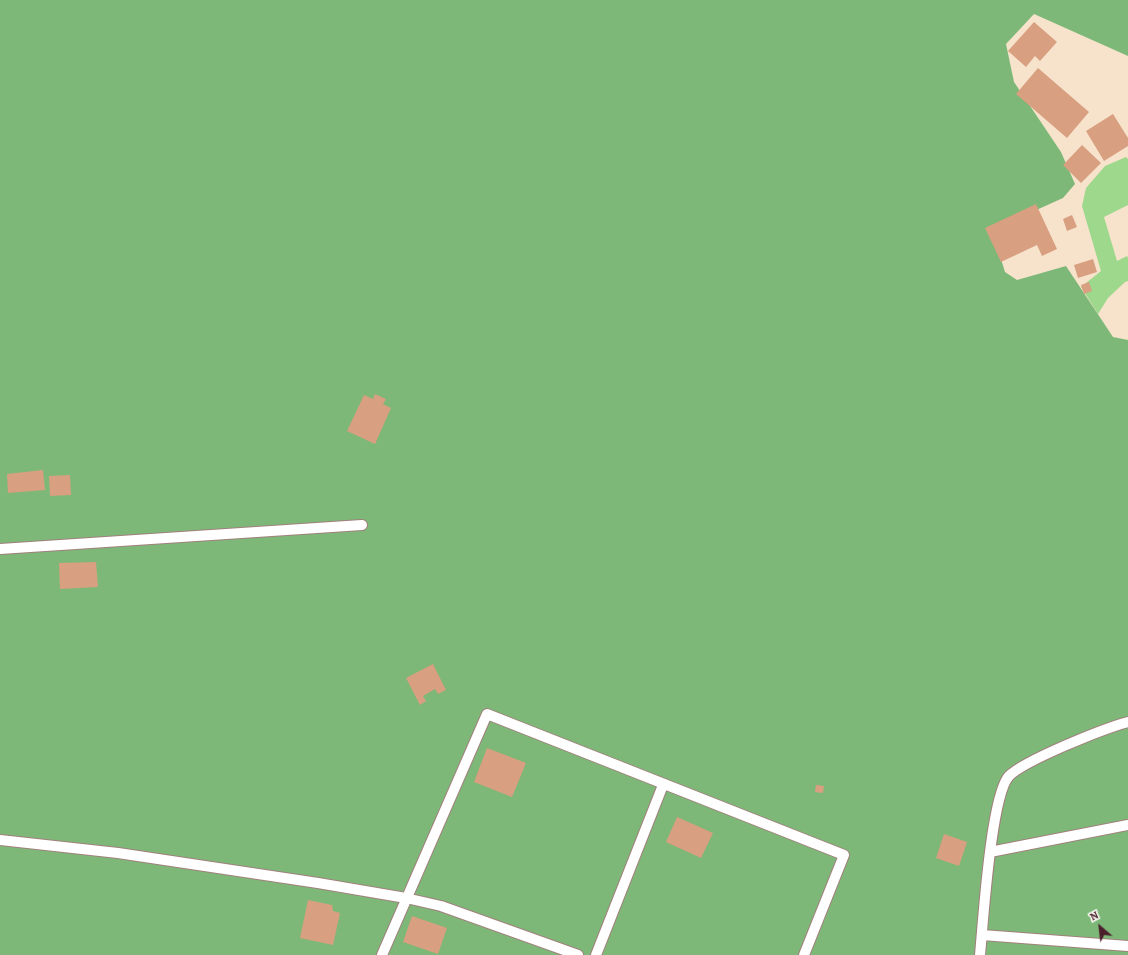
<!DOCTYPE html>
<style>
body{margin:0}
#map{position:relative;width:1128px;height:955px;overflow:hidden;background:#f7e3cc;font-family:Alegreya,serif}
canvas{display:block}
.north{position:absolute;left:1080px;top:907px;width:40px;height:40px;-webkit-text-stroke:3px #fdfcf7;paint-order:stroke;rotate:332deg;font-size:11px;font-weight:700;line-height:16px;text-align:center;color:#4a1f2b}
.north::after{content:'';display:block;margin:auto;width:14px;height:18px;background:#4a1f2b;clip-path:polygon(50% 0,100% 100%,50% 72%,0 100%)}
</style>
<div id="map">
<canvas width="1128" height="955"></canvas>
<div class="north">N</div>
</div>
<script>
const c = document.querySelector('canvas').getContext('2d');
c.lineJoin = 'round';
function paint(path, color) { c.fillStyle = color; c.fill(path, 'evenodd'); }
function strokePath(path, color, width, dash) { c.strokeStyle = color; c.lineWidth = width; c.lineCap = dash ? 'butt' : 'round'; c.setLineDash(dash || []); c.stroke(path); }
const green = new Path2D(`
 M1126,157L1128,159V205L1104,217L1117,261L1127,256L1128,258V281L1125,282L1108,298L1098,314L1081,287L1101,271L1082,206L1086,188L1105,166Z`);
const forest = new Path2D(`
 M0,0H1128V56L1034,14L1006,44L1014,82L1061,152L1075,184L1063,198L992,230L1005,272L1017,280L1066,266L1113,337L1128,340V955H0Z`);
const building = new Path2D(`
 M1034,22L1057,42L1040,61L1035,56L1026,67L1008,51Z
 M1038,68L1089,112L1067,138L1016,94Z
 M1113,114L1128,138V146L1104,161L1086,131Z
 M1082,145L1101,163L1081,183L1063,165Z
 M1036,204L1057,249L1042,256L1037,245L1001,262L985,228Z
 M1072,215L1077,227L1067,231L1063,219Z
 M1093,259L1097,272L1078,278L1074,265Z
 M1089,282L1092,291L1084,294L1081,285Z
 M375,394L386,399L383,404L391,408L375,444L347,431L364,395L373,399Z
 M43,470L45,490L8,493L7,474Z
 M70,475L71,495L50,496L49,476Z
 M96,562L98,587L60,589L59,563Z
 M433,664L446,690L438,694L435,689L423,696L426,701L420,705L406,678Z
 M487,748L526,763L512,797L474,782Z
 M816,785L824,786L823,793L815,792Z
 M677,817L713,833L701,858L666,842Z
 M944,834L967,842L959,866L936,858Z
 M308,900L332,905L333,911L340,913L333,945L300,938Z
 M412,916L447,928L438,954L403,942Z`);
const lane = new Path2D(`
 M0,549L362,525
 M0,840L118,853L318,883L406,898L441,906L578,955
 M990,852L1128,825
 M982,935L1128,946
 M382,955L487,714L844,855L804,955
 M596,955L663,785
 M980,955C983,923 991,795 1009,776C1025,760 1105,728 1128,722`);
paint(green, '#9dd88c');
paint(forest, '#7eb878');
paint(building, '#d89f80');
strokePath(lane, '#a0817c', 12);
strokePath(lane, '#fff', 10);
</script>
